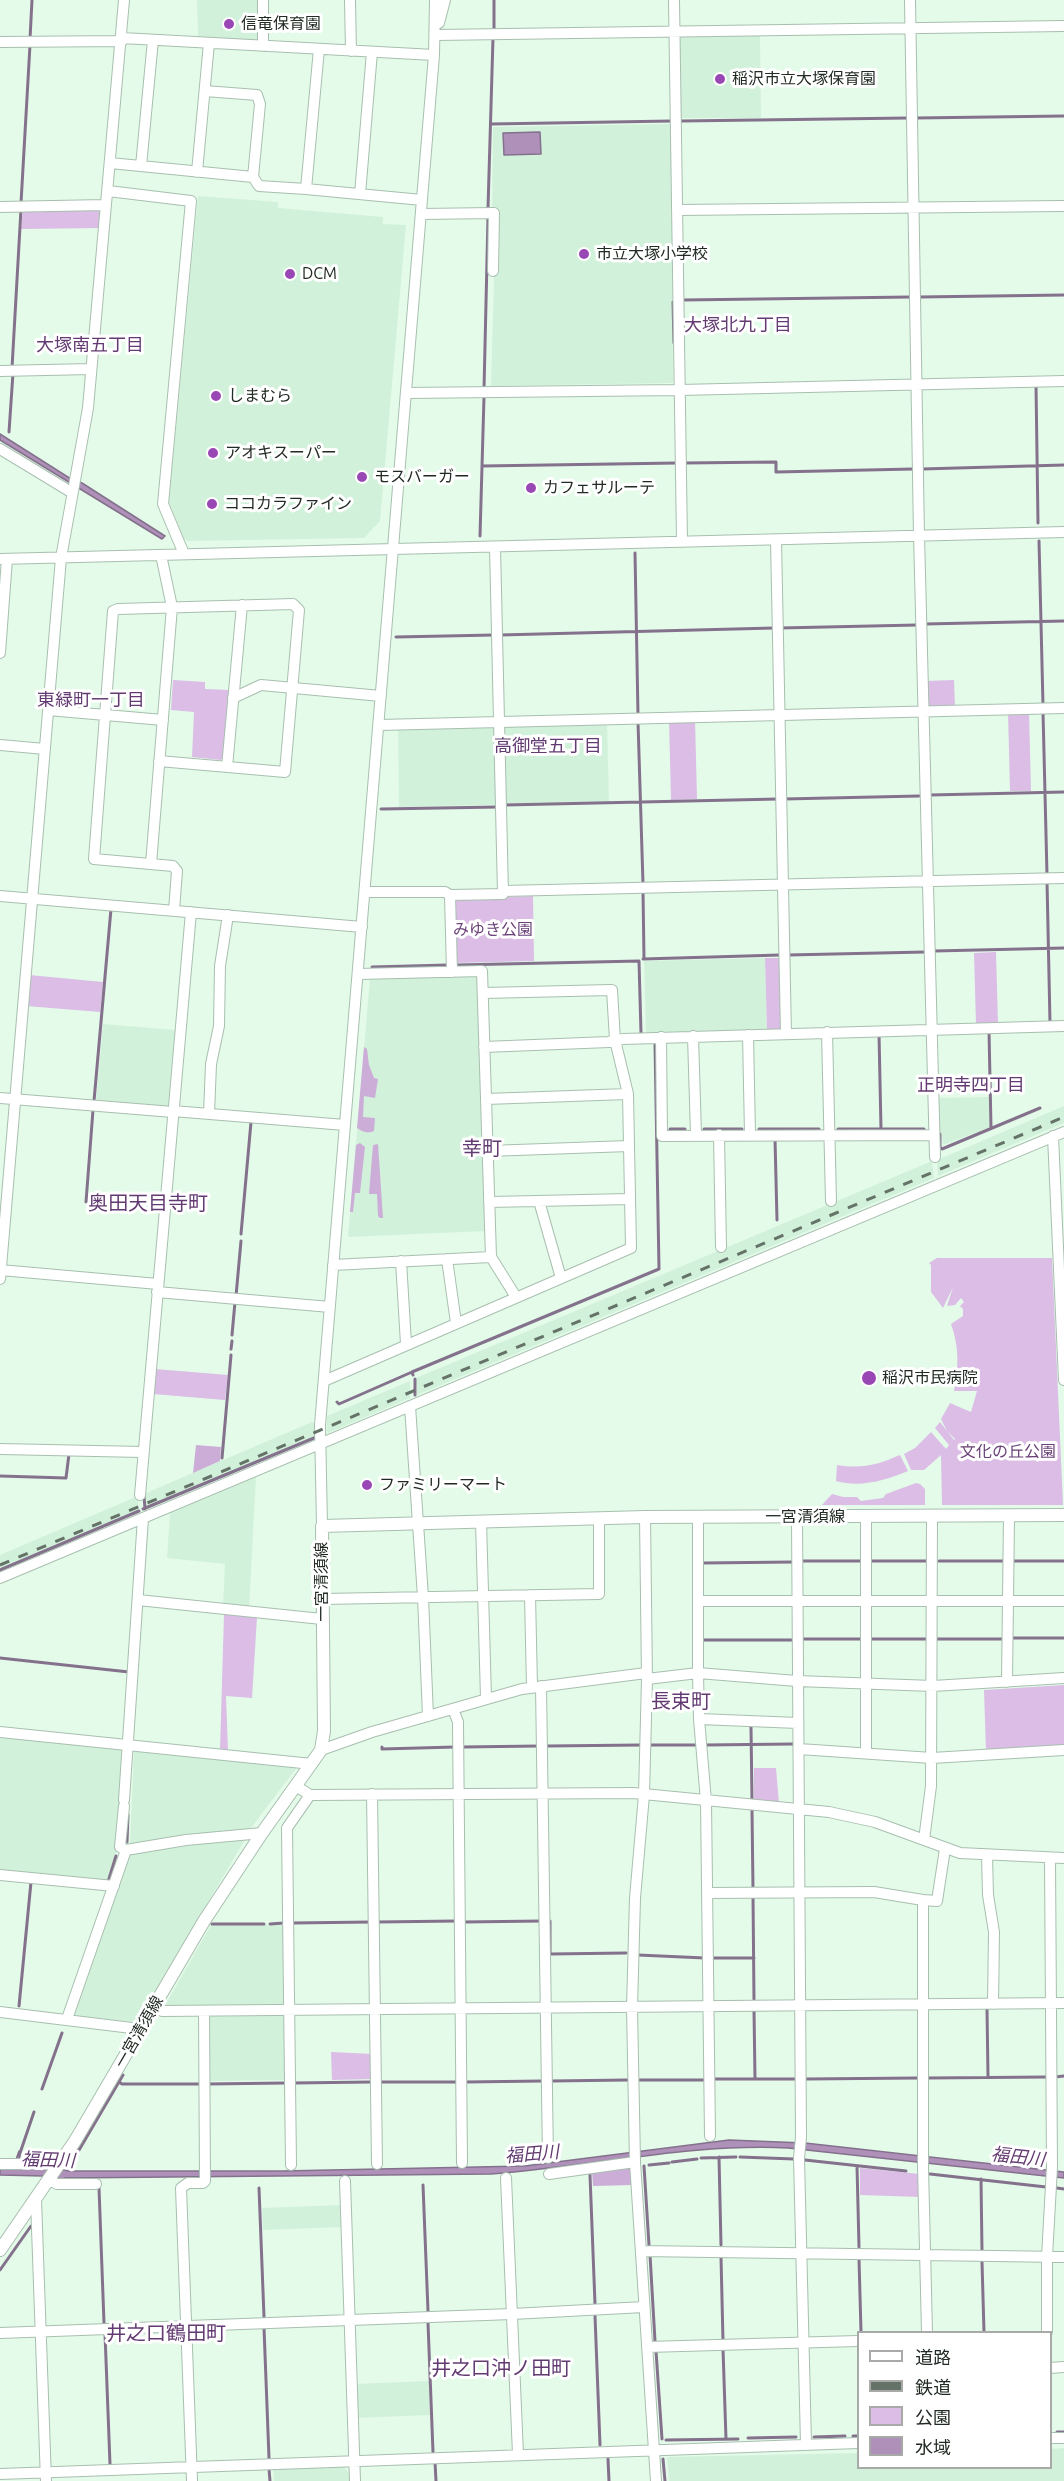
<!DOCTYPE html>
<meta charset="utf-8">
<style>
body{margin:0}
#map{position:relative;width:1064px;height:2481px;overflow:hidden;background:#e4fbea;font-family:Ubuntu,"Noto Sans JP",sans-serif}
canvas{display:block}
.legend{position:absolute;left:857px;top:2331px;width:195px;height:138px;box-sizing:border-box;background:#fff;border:2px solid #a7aaa7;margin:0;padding:8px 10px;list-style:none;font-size:18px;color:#222a24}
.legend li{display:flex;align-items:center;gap:12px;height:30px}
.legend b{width:30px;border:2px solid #a7aaa7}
</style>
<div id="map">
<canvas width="1064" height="2481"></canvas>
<ul class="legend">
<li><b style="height:8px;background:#fff"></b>道路</li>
<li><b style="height:8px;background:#657268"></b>鉄道</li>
<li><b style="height:16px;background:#dbbde6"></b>公園</li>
<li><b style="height:16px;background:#ae90b9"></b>水域</li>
</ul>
</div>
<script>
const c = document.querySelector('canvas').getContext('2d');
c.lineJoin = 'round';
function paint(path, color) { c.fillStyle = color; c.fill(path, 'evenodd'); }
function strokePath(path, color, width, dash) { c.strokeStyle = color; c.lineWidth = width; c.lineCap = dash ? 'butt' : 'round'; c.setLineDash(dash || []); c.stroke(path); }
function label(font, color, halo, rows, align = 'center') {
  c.font = font + ' Ubuntu,"Noto Sans JP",sans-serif'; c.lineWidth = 6; c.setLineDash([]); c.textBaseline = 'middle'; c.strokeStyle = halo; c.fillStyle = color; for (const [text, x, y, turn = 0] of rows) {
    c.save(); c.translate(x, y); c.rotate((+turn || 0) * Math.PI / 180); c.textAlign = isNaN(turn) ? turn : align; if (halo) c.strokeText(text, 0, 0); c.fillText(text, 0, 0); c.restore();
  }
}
const built = new Path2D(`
 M197,0H260L258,41L198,37Z
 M682,36H760L761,118H680L679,40Z
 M671,124L673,382L671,383L491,386L496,209H492L493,127Z
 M198,196L278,202V208L383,217V224L406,225L380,521L364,538L188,541L184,539L169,502Z
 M607,722L609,802L399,807L398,727Z
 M765,958L767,1030L646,1033L644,961Z
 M478,975L486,1231L348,1237L370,978Z
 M103,1024L175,1030L168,1108L96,1102Z
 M989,1097L990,1127L943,1145L942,1133H938V1098Z
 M1064,1106V1123L938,1176L937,1160Z
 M932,1161L934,1178L417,1395L416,1378Z
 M410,1381V1398L328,1433L327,1431V1416Z
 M312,1422L315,1424L314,1437L146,1507V1493Z
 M256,1477L249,1610L223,1607L225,1564L167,1558L170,1513Z
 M138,1496L139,1510L0,1569V1555Z
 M0,1736L126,1749L119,1841L108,1881L0,1871Z
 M134,1749L298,1766L251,1828L130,1845Z
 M246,1838L137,2022L73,2016L130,1854Z
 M211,1925H285L286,2005L164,2007Z
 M208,2014L284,2015L287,2080L206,2081Z
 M341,2205L342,2227L263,2230L262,2208Z
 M429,2381L430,2415L355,2418L354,2384Z
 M1064,2448V2481H669L667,2457L858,2453V2468H1050L1051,2449Z
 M342,2465L351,2475V2481H274L273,2467Z`);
const green = new Path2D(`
 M98,209L101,211L100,228L21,229L23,210Z
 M173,680L205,682V689L229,690L223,757L221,760L192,757L194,712L171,710Z
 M954,680L955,708L930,709L927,705L926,681Z
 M1008,712H1029L1031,791H1010Z
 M695,719L697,799L671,800L669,720Z
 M533,896L534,961L454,963L452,899Z
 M996,952L998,1024L976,1025L974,953Z
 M765,958H783L782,1031H767Z
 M29,975L103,982L100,1012L26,1006Z
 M937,1258H1052L1063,1505H942L941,1455L924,1470H911L904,1454L915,1448L931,1432L946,1449L949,1445L935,1428L940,1422L954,1440L955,1439L947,1431L941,1419L950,1403L971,1412L977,1391H954C959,1367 959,1346 951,1324L963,1316V1309L960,1306L964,1302L961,1298L955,1305L947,1306L953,1287L943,1308L931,1292V1265L929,1263Z
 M155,1369L228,1375L225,1400L153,1394Z
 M900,1455L908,1471C886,1480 861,1488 836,1481L837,1465C863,1469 877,1465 900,1455Z
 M916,1483L920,1484L925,1489V1505H822L832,1494L843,1497H857L861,1501L883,1498L886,1494Z
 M224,1614L257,1617L252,1698L226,1696L228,1751L220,1750Z
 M1064,1685V1748L986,1752L984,1690Z
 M754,1768H776L779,1803L754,1801Z
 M331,2052L373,2054V2079L332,2080Z
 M860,2168L920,2174V2197L860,2195Z`);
const forest = new Path2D(`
 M364,1047L367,1049L369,1065L374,1078L378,1079L375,1098L364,1096L363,1117L375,1118L374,1131C367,1134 363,1132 357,1128Z
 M360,1143L365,1147L360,1193H355L353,1212H350L356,1145Z
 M378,1144L383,1218H380L378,1216L377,1194H369L373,1145Z
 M196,1445L221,1447L220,1461L193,1473Z
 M631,2166L633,2185L593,2186L592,2171Z`);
const water = new Path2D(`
 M540,132L541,154L504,155L503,133Z
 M0,434L71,479L82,483L165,536L162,539L0,440Z
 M729,2140L805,2143L1064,2172V2178L788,2148C688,2143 590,2167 491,2174L65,2178L61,2181L43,2176L0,2175V2168H13L19,2151L21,2169L52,2168L70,2171L71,2168L73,2171H282L525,2166Z`);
const stream = new Path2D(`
 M494,31V0
 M30,39L32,0
 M916,118L1064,116
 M681,121L908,118
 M491,124L672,121
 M21,203L30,45
 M488,208L493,38
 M919,297L1064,295
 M683,300L910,297
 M673,302L674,343
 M12,368L21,209
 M1036,385L1038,523
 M484,389L488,217
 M9,432L13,373
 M685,463L776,462V472L913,469
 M482,466L677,463
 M922,469L1064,465
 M480,536L484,397
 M1039,541L1043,705
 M635,553L638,715
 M925,624L1064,621
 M780,628L917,625
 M500,635L774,628
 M396,637L494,635
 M1043,712L1047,875
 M638,722L643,884
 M930,795L1064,792
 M784,799L919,796
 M505,805L778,799
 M381,809L498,807
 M1047,881L1050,1023
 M643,891L644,959
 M934,951L1064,948
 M788,955L925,952
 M643,959L780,955
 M457,965L639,961L641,1033
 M372,967L448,965
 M989,1031L991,1128
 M879,1034L881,1129
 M94,1101L111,909
 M670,1129H685
 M704,1129H742
 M759,1129H819
 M838,1129H924
 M940,1134V1147L942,1149L1040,1108
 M775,1139L777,1220
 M86,1202L93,1110
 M241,1234L251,1122
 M236,1296L241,1241
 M232,1335L235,1302
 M231,1349L232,1341
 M412,1372L659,1269L655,1044
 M415,1379V1395
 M337,1402L339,1404L412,1372L413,1375
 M222,1458L231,1355
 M0,1476L66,1478L69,1454
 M144,1496L145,1509
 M143,1509L314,1438
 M802,1561H862
 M870,1561H928
 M939,1561H1005
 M1012,1561H1064
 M703,1563L793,1562
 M0,1570L139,1511
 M1012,1638H1064
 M802,1639H862
 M870,1639H928
 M937,1639H1004
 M703,1640H793
 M0,1658L129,1672
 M751,1727L752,1800
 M649,1745H697
 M705,1745L793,1744
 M547,1746L641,1745
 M382,1747V1749L455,1747
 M462,1747L539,1746
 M752,1810L753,1889
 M127,1842L128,1815
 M108,1882L116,1856
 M753,1895L754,2001
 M550,1921V1954L626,1953
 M377,1922L457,1921
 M463,1922L542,1921
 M292,1923L371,1922
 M212,1924H264
 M270,1924L284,1923
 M638,1955L705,1958
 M711,1958H754
 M19,2006L31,1882
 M987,2009L988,2076
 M754,2010L755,2079
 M1055,2077L1064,2076
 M928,2078L1047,2077
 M713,2079H795
 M806,2079L918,2078
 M639,2080H706
 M551,2081L628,2080
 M119,2082L122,2084H199
 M379,2082H458
 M465,2082L543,2081
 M293,2083L372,2082
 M207,2084L286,2083
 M42,2089L62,2033
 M19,2156L34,2112
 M719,2157L721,2245
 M740,2157L794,2159
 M701,2158L736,2157
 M805,2160L906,2171
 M72,2162L123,2075
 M672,2162L697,2159
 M649,2165L669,2163
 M644,2166L649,2245
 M857,2166L859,2247
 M930,2174L1046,2187
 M590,2175L595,2304
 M981,2179L982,2251
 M423,2185L428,2311
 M99,2188L104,2323
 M259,2188L264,2317
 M1057,2188L1064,2189
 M650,2255L655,2341
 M721,2257L723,2341
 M859,2259L861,2332
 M982,2262L984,2332
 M0,2270L31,2226
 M595,2316L600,2445
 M428,2323L433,2452
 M264,2328L269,2458
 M105,2334L110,2464
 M723,2349L726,2439
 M656,2351L662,2439
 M1057,2432H1064
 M853,2436H858
 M814,2437L845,2436
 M748,2438L796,2437
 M666,2440L738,2439
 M608,2459L609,2481
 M663,2459L665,2481
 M435,2462L436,2481
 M269,2469L270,2481`);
const minor = new Path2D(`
 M263,0V46
 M350,0L351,51
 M674,0L682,542
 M910,0L919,535L935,1157
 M439,23L445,0
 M436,35L1064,26
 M122,38L434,55
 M0,42L122,41
 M319,49L306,189L422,200
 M110,163L253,177L260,104L257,95L205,91
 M141,166L153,40
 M197,172L209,43
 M253,177L259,186L306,189
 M108,191L191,201L163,504L184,554
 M360,194L372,52
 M0,207L106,205
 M677,210L1064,206
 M421,214L494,213L493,271
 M0,371L91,369
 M406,393L680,390L1064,381
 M0,449L71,492
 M776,540L786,1034
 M0,559L1064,532
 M0,653L7,559
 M233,698L261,685L381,696
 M48,710L163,720
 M379,725L1064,708
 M0,745L45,749
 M159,761L285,772L299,610L293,604L118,609L113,611L94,859L173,866L177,871L174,911
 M227,767L242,605
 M151,864L172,607L161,555
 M503,891L1064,878
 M365,892H445L450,895L503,894L495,547
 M450,895L452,972
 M0,896L362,927
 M827,1032L831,1201
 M748,1035L750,1134
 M693,1036L696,1135
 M661,1037L662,1136L934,1135
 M484,1047L609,1042L623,1039L1064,1026
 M0,1098L173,1112
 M486,1099L628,1094
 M173,1111L345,1125
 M209,1114L211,1064L219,1026L220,966L228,915
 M719,1135L721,1247
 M1053,1136L1064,1380
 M488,1151L629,1146
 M539,1201L561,1278
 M489,1202L630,1199
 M491,1257L516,1297
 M447,1259L456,1323
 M401,1261L406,1344
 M333,1265L491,1257L482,971L358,974
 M0,1270L158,1284
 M0,1279L61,558L88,408L124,0
 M157,1292L330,1307
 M324,1381L631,1248L628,1094L615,1040L612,990L483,993
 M410,1406L423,1597L428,1716
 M0,1449L143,1452
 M140,1495L191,912
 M645,1517L647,1679L644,1795L635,1898L632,2008L635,2162L656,2481
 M698,1517V1673L699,1719L706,1801L710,2136
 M797,1517L801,2137L799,2158L806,2444
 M481,1521L486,1698
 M322,1526L320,1425L434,55L435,0
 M0,1578L1064,1132
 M530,1595L532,1687
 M322,1599L599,1594V1518
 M138,1600L322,1619
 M699,1601H1064
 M647,1679L698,1673L797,1681L933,1686L1064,1678
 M1007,1682L1009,1516
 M541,1686L548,2158
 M453,1709L458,1722L462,2163
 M699,1719L798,1723
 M0,1732L312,1764
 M799,1749L932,1758L1064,1750
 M321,1750L372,1732L522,1689L646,1673
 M866,1753V1516
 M296,1786L310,1795L633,1793L829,1812L875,1822L960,1853L1064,1858
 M372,1794L377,2164
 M124,1800L143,1518
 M924,1840L931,1786L932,1516
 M126,1850L186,1840L262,1833
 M987,1855L988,1895L994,1932L993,2004
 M0,1875L114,1886
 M707,1893L874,1892L923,1900
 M154,2006L162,2011L1064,2003
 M0,2012L140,2029
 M67,2019L126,1850L120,1847L124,1806
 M0,2164H60
 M291,2165L287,1828L310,1795
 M549,2174L635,2162
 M506,2178L518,2454
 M49,2180L57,2184H96
 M345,2181L355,2481
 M36,2200L46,2481
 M641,2251L1064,2257
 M927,2332L923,2167V1900L937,1901L945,1849
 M1047,2332V2257L1052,2167L1050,1859
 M0,2333L512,2314L644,2307
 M647,2347L858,2341
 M1050,2368L1064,2367
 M1050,2438H1064
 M0,2474L858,2443
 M192,2481L181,2188L188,2183H203L205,2181L204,2011`);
const major = new Path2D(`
 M0,2250L75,2141L204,1921L262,1833L321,1750L324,1731L322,1526L645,1517L1064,1515`);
const rail = new Path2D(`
 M0,1565L1064,1117`);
const markers = [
 [229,24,6,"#9a47b6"],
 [720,79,6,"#9a47b6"],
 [584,254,6,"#9a47b6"],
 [290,274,6,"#9a47b6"],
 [216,396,6,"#9a47b6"],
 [213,453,6,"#9a47b6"],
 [362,477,6,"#9a47b6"],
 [531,488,6,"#9a47b6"],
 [212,504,6,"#9a47b6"],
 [869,1378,8,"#9a47b6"],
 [367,1485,6,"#9a47b6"]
];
const poiNames = [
 ["信竜保育園",241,24],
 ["稲沢市立大塚保育園",732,79],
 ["市立大塚小学校",596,254],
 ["DCM",302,274],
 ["しまむら",228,396],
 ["アオキスーパー",225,453],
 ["モスバーガー",374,477],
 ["カフェサルーテ",543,488],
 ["ココカラファイン",224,504],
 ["稲沢市民病院",882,1378],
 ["ファミリーマート",379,1485]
];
const parkNames = [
 ["みゆき公園",493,930],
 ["文化の丘公園",1008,1452]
];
const streetNames = [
 ["一宮清須線",805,1517],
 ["一宮清須線",322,1582,-90],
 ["一宮清須線",139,2032,-60]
];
const neighbourhoodNames = [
 ["大塚北九丁目",738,325],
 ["大塚南五丁目",90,345],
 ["東緑町一丁目",91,700],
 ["高御堂五丁目",548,746],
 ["正明寺四丁目",971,1085]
];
const waterNames = [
 ["福田川",532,2154,-5],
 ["福田川",1018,2157,6],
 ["福田川",48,2160,2]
];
const quarterNames = [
 ["幸町",482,1148],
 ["奥田天目寺町",148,1203],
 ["長束町",681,1701],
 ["井之口鶴田町",166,2333],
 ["井之口沖ノ田町",501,2368]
];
paint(built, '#d2f1db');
paint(green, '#dbbde6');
paint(forest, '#ccadd8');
paint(water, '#ae90b9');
strokePath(water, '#84718c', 1.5);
strokePath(stream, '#84718c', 3);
strokePath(minor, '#a8bfaf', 12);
strokePath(major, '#a8bfaf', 14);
strokePath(minor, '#fff', 10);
strokePath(major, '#fff', 12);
strokePath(rail, '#657268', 3, [10, 10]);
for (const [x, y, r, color] of markers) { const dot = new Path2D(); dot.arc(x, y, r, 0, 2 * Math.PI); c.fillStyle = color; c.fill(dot); strokePath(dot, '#fff', 2); }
label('16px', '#222a24', '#fff', poiNames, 'left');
label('16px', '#6a4178', '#fff', parkNames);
label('16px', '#222a24', '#fff', streetNames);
label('18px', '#633a72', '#fff', neighbourhoodNames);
label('italic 18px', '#633b71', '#fff', waterNames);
label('20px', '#633a72', '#fff', quarterNames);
</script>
